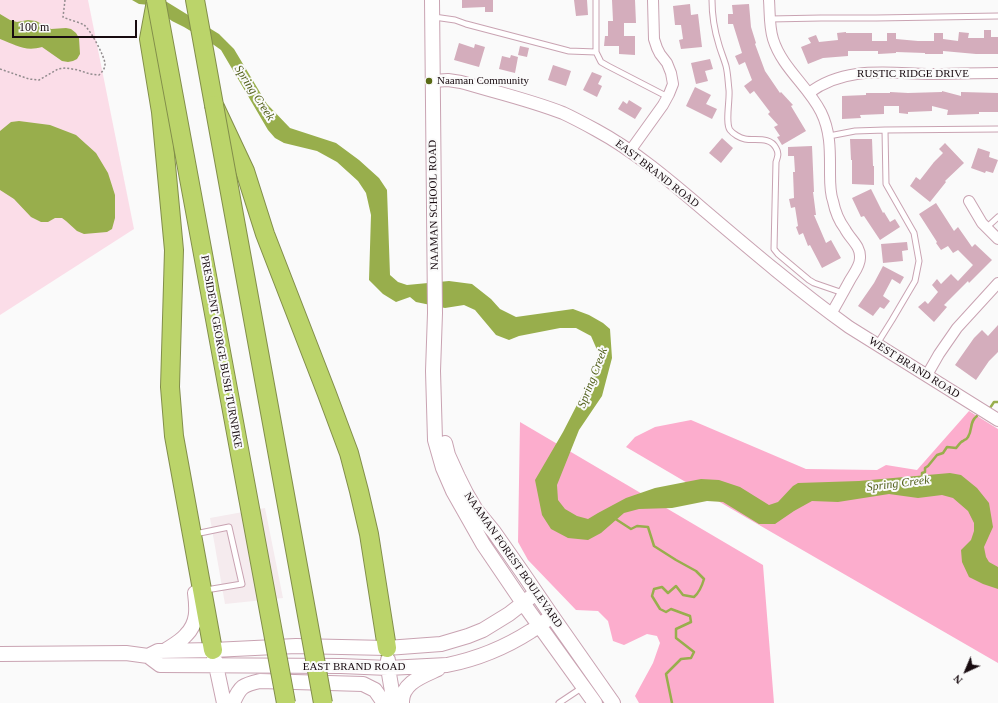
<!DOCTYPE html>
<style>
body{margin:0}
#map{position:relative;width:998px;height:703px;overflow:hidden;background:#fafafa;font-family:Georgia,serif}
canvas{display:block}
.north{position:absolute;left:946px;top:651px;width:40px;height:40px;-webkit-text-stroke:3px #fafafa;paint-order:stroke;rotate:224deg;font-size:11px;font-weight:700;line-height:16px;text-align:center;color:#180b10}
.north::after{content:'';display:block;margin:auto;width:14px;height:18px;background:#180b10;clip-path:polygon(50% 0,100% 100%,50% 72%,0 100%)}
.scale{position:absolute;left:12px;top:20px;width:125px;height:18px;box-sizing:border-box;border:2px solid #180b10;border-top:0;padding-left:5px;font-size:12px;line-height:14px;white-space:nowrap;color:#180b10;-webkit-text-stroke:3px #fafafa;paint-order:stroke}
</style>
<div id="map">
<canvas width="998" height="703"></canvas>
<div class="north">N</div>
<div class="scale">100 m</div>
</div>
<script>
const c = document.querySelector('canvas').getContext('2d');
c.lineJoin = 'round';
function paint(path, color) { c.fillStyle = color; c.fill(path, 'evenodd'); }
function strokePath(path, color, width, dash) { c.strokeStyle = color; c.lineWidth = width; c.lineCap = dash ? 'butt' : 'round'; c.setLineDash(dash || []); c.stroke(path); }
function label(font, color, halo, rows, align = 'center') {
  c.font = font + ' Georgia,serif'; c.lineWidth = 4; c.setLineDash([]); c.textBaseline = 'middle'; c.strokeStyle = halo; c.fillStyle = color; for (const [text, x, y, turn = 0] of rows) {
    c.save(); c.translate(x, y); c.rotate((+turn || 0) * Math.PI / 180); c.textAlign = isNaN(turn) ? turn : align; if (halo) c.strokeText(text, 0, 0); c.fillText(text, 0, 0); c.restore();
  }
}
const built = new Path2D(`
 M265,508L283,598L225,604L210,518Z`);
const green = new Path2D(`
 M0,0H88L134,229L0,315Z`);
const forest = new Path2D(`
 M969,411L998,429V663L747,518L626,447L635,437L655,427L691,420L806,469L877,470L886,465L917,470Z
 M520,422L763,565L774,703H639L635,696L653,663L660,643L657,636L647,634L624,645L613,641L608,621L598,611L576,610L528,560L518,542Z`);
const water = new Path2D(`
 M132,0H161L167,2L219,34L234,49L267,104L290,128L336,143L359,160L379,178L387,190L390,275L398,282L407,285L449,281L472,284L491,299L500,309L516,317L573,309L589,315L603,323L610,329L612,358L602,396L579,430L557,485L558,500L565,509L577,516L588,519L598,513L626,498L655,488L701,479L719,480L740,487L769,505L778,502L793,486L798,483L859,481L950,473L961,475L977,488L989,503L993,527L984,547L986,557L989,562L998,567V589L983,584L969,577L962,562L961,550L971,540L974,531V523L968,511L953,498L942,495L918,498L889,494L838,502L812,501L794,511L775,524H759L723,502L707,501L672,508L639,509L624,513L601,533L588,540L568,538L551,529L542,515L535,480L563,432L598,364V352L591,336L576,328H560L519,336L509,340L496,335L475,310L464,305L445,308L416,302L410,297L396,302L383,294L369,280L371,215L366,193L358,181L337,162L317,151L284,143L275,138L268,130L221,50L214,45L184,27L172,21L150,5L139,4Z
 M0,14L10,20L17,22L28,20L36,21L51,29L66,28L71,29L76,33L79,38L80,54L77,59L73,61L68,62L62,61L42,47C25,52 16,45 0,39Z
 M19,121L50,125L76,135L96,153L108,173L115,195V218L112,229L107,232L84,234L77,231L66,221L62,218H55L48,222H41L31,217L14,199L0,190V131L11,122Z`);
const stream = new Path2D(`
 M990,408L994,402H998
 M923,478L922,476V473L925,472V468L928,466L937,455L943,453L947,447L956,448C958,446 960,442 963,441C967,438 965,441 968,437C973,429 969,422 977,416
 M614,518L631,529L637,526L648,527L654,546L676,560L696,571L704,579C702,586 700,592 694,597L683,595L676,586L668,593L662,587L654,589L652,596L660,609L666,612L671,609L690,616L691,622L676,629V638L694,652L691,658L681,659L666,674L672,703`);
const building = new Path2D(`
 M462,0H493V12H485V7L462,8Z
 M574,0H587L588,15L576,16Z
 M612,0H635L636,23H624V36H635V55L619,54V46H604L605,36H608V21H613Z
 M690,4L691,15L698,14L702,47L681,49L679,40L683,39L681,25H675L673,6Z
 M749,4L751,27L756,43L755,44L765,71L780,93L781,92L793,105L791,106L806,131L782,145L777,137L780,136L774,127L778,125L768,114L770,112L754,91L750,94L744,86L752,80L745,62L739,65L735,56L742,53L733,24H728V14H733L732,5Z
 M984,30H991V37H998V54H976L943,51V54H925V53L896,52V53L878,54V51H848V56L823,58L808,64L801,47L811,43L808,38L816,35L819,42L838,40L837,33L846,32V33H872V41H887V33H896V39L918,41H934V33H943V39L958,41L959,32L969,33L968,38H984Z
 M459,43L474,48L475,44L485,47L479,67L454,60Z
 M520,46L529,48L527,57L518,55Z
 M511,55L518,57L515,73L499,69L502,56L510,58Z
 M710,59L713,69L705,71L708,81L696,84L691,63Z
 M553,65L571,71L566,86L548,80Z
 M592,72L602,76L598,84L602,86L597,97L583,90Z
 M695,87L711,95L706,104L717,109L712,119L686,106Z
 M942,91L961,96V92L998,93V112H979V114L947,115L948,110L932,106V111L908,112V114L899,113V106H884V114L860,115L861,118L842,119V96L866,95V93H890V92L908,93L942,92Z
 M629,100L642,108L635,119L618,109L623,101L627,104Z
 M722,138L733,148L721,163L709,153Z
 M850,139H872L873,166H874V185L852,184V160H851Z
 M945,143L964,163L945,181L946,182L930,202L910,186L916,177L920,180L934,162L943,153L939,149Z
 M812,146L814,192H813L816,215H814L826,243L831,240L841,258L822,268L810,245L808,246L803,233L799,235L796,227L798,226L795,207L791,208L789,199L794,198L793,172H795L794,156H788V147Z
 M978,148L990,152L989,157L998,160L993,173L986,171L985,173L971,168Z
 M871,189L883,213L884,212L890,222L895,219L900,227L880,240L864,216L861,217L852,198Z
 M936,203L954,231L958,227L972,247L975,244L992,260L969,283L968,281L944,305L947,307L934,322L918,307L925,301L928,304L938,292L932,285L937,279L941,284L951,274L958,281L973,265L958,250L953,253L948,246L941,250L936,243L937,242L919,214Z
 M907,242L908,250L902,251L903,261L883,263L881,244Z
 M883,266L904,277L900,284L892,279L883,296L890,301L884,309L880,307L873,316L858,306L874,283Z
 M998,325V352L989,361L976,380L955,365L974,338L982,330L988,336Z`);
const path = new Path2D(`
 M0,69L29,79L39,80L58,69L66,68L78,70L90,74L99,75C102,72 105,69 105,64C105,57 90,29 84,25C79,22 69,20 63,17L65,0`);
const service = new Path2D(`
 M596,0V52L601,62L608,66L668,97
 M712,0C712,17 714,29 719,45C721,52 724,59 726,66C728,74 728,82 729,90C730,100 725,123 730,130C733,134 740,138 745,139C755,141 770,136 776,148C779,153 778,156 776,162L774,249L778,254L809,280L814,283L843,293
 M434,17L455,20L466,24L569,51L596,52
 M770,19L821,18H876L998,16
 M829,136L855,131L885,130
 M986,228L998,217
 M877,344L892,320L915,281L919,261L914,233L886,184L885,130L998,129
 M195,534L229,527L242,584L206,590
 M559,703L583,687`);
const minor = new Path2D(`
 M769,0C770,13 769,26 773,39C782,68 808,86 821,112C831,132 830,153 830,174C830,183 830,193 833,201C835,211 839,221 845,229C850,239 861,246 860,258C860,266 854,273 850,280C844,291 838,302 831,314
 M809,93C844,66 886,73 927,74C951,74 974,73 998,73
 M630,151L663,105L669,94L673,84L671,73L667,63L660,54L657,48L654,39L653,0
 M969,201L982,223L998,239
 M927,375L939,354L957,328L998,283`);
const tertiary = new Path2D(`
 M433,81L448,80L461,82C495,92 530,100 563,113C574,118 585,124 596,130C635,151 671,182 705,211C752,251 799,291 849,327L998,420`);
const secondary = new Path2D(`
 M432,0L435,313L433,371L435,440L443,468L453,491L483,544L523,603L595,703
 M445,443L448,455L458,477L466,493L476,510L494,532L522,572L552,616L613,703
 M166,650C172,646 181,641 186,635C198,623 197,609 195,593
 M0,654L126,653L148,656L160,665L341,666L388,668L447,665C477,659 506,647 531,631C538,627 545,621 552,616
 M148,656L158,651L213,650L296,646L387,648L441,644L468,636L483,630L509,614L536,593
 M214,656L224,703
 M388,660V668L394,703
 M233,703C240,686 243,685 260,681L363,684L375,690L384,703
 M402,703C401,683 423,676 438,669`);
const motorway = new Path2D(`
 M195,0L214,105L245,171L265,234L327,394L349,453L359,491L369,534L387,648
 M156,1L149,39L161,112L174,250L170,387L174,436L213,650`);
const motorwayBridge = new Path2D(`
 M156,0C200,234 242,469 286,703
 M214,105L323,703`);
const markers = [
 [429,81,4,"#5a6a15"]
];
const streetNames = [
 ["RUSTIC RIDGE DRIVE",913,74],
 ["EAST BRAND ROAD",657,174,38],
 ["NAAMAN SCHOOL ROAD",434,205,-91],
 ["PRESIDENT GEORGE BUSH TURNPIKE",221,352,80],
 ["WEST BRAND ROAD",914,368,32],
 ["NAAMAN FOREST BOULEVARD",513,560,55],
 ["EAST BRAND ROAD",354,667]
];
const poiNames = [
 ["Naaman Community",437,81]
];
const waterNames = [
 ["Spring Creek",254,93,57],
 ["Spring Creek",593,378,-69],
 ["Spring Creek",898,484,-7]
];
paint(built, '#f5ebee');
paint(green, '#fbdde8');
paint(forest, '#fcadcd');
paint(water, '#98ae4c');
strokePath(stream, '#98ae4c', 2.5);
paint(building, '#d4adbc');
strokePath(service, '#c9a3b2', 7);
strokePath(minor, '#c9a3b2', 12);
strokePath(tertiary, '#c9a3b2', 14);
strokePath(secondary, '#c9a3b2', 16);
strokePath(motorway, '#828e4a', 20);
strokePath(path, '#918b8d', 1.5, [2, 2]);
strokePath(service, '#fff', 5);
strokePath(minor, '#fff', 10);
strokePath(tertiary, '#fff', 12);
strokePath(secondary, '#fff', 14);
strokePath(motorway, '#bbd46a', 18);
strokePath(motorwayBridge, '#828e4a', 20, []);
strokePath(motorwayBridge, '#bbd46a', 18);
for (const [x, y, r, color] of markers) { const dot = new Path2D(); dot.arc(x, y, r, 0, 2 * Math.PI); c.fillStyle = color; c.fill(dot); strokePath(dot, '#fafafa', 1.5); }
label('11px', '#180b10', '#fafafa', streetNames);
label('11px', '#180b10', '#fafafa', poiNames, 'left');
label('italic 12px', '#515f1a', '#fafafa', waterNames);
</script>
